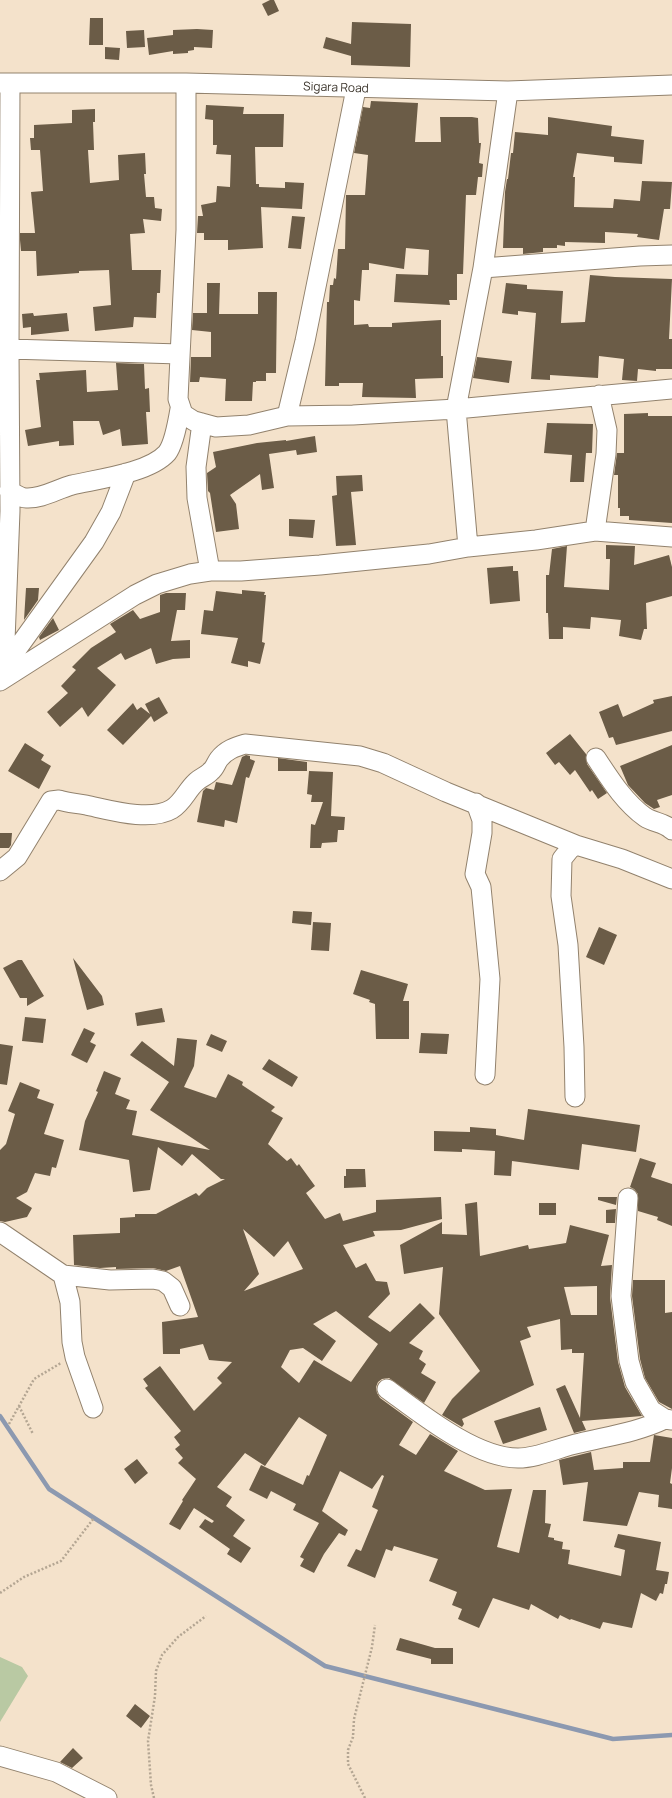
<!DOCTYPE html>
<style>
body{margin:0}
canvas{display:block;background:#f4e2cb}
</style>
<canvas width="672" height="1798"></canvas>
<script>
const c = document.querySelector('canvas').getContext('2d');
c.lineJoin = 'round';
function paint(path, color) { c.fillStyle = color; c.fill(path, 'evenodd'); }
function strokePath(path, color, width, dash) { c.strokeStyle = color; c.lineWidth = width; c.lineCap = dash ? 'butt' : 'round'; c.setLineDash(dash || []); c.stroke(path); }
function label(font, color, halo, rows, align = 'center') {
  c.font = font + ' Manrope,sans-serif'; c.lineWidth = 4; c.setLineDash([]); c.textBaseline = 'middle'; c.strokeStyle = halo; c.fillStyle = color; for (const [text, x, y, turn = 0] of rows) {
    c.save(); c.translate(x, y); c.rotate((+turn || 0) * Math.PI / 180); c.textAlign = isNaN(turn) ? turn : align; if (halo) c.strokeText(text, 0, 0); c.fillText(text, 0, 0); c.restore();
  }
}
const green = new Path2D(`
 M0,1657L22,1667L28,1676L0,1722Z`);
const stream = new Path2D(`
 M0,1416L49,1489L325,1666L613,1739L672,1735`);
const building = new Path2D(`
 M270,0H274L279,11L268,16L262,4Z
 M90,18H103V45H89Z
 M352,22L411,24L410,67L351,65V56L323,48L326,37L351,44Z
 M197,29L213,30L212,48L194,47V50L188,51V53L173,54V51L149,55L147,38L173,35V30Z
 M144,30L145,47L127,48L126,31Z
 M105,47L120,48L119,60L105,59Z
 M371,101L418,103L415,142H441L440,117H472L478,118L479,143H481L479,163L483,164L482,177H478L476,195H466L463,274H457V300H449L450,305L394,302L396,274L428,275L429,250L406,248L404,269L369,263V270H362L360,301L354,300V325L368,324L369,327H392V323L441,320V356H443V378L415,379L416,398L362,397L363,383H339V386H325L327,302H329L330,285H333L334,278L336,279L338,249H345L346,195H365L368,155L354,153L363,107L370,108Z
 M206,105L244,107L243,114H284L283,147H255L256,184H259V187L285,188V182L304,183L302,209L261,207L263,248L228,250V240H204V233H197L198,216H203L201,205L216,202L217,186L230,187L231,155L216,154L217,145H213V120L205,119Z
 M95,109V122H93L94,150H88L90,183L119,180L118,155L145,153L146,174H144L146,197H154L155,208L162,209L161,221L143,219L145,233L130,234L132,270H161L160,293H157L156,318L134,317L133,327L95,331L93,307L111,305L109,270L79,271V273L37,276L36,251H21L20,240V233H35L31,192L43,191L40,150H31L30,138H34V125L72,123V110Z
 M548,117L612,126L611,136L644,140L642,164L614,162V157L577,153L573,177H575L574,207L613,208L614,199L640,201L642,181L672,182L670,209H664L659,240L637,237L638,234L605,232V243L565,242V246L557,245V248H543V252L523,254V248H503L505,192L507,179H508L511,153H513L515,132L548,135Z
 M292,216L305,217L301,249L288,248Z
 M590,275L615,277L672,279L669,339H672V369H656V371L638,369L637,381L622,380L624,359L599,356L598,378L550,375V380L531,379L536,313L518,311V315L502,313L506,283L527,285V289L563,291L561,323L585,322Z
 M207,283H220L219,314H258V292H277L276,373H266V381H256V382H253L252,401H225L226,379L200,377L199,382H190L191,357H211V332L192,330L193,313H207Z
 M33,313L34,316L67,313L69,331L31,335V327L23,328L22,314Z
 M477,357L512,361L509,383L473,378Z
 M116,363L144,364L145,389L149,388L150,412H146L148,444L122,446L120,429L103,435L99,421H73L74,445L59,446V441L28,446L25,430L41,427L36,380H40L39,373L86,370L87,392L118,390Z
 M648,413V416H672V523L629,520V516H620V508H618V475H614L617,453H624V414Z
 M547,423L593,424L592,453H586L584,482H570L572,455L544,453Z
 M315,436L317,452L297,455L296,450L269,454L274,488L262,490L260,474L230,495L236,504L239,529L216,532L210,493L208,491L207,473L216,467L213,452L257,443L286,440V441Z
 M362,475L363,491L351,492L356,545L336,546L332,496L337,495L336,476Z
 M289,519L315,520L313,538L289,536Z
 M606,545L635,546L634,565L669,555L672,567V596L646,603L647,629H644L641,640L619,636L621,620L591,617L590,629L563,627V639H549L548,613H546V575H549L552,549L567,546L564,587L609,590L610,559H606Z
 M513,566V571H518L520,601L490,604L487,568Z
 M26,588H39L38,600L24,620Z
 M242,590L265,592L264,595H266L262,642L265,643L260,664L248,661V667L231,663L238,638L201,634L204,610L213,611L216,591L242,594Z
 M166,593H186L185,610H177L171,641L190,640V658L173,659L156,664L151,648L125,660L121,653L97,668L116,685L88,717L82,707L60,727L47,712L68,693L61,686L76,670L72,667L91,648L116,632L110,624L133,610L140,619L160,612V595Z
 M53,618L59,630L40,640L39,637Z
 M672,696V731L616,745L613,737L609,738L599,712L618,704L623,717L654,703L653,700Z
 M159,697L168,713L154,722L151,716L123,745L107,730L133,703L137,710L141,707L150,714L145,704Z
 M570,734L586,754L587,764L607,793L598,799L592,790L590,792L575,770L570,775L559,762L555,765L546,753Z
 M25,743L44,755L41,760L51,766L39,789L8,771Z
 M672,745V795L657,800L660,807L654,809L645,803L628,785L620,766Z
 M246,755L250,756V759L255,761L249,778L246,777L237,823L225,820L224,827L197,822L203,791L206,788L214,790L216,782L232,785L242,757Z
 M278,758L307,762V771H278Z
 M309,771L333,772L331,816L345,817L344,830H338L337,842L322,843L321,848H310L311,824L315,825L323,802H311L312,795L307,794Z
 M0,833H12L11,845L9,848H0Z
 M293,911L312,912L311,925L292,923Z
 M313,922L331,923L329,951L311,950Z
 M599,927L617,935L604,965L586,957Z
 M73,958L102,996L104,1005L87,1010Z
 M18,960H22L44,996L27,1006V998H20L3,968Z
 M361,970L408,984L403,1001H409V1039H376L375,1004L369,1002L370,1000L353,994Z
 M162,1008L165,1022L137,1026L135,1013Z
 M25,1017L46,1019L43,1043L22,1041Z
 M84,1028L95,1033L90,1042L96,1045L87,1063L71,1055Z
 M421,1033L449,1034L447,1054L419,1053Z
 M211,1034L227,1041L222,1052L206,1045Z
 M177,1038L197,1040L194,1066L184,1087L216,1098L228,1074L243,1082L242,1085L275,1107L271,1111L283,1118L268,1144L287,1161L291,1158L297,1166L299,1164L315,1186L306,1193L325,1219L340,1213L343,1221L376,1212V1200L441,1197L442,1219L401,1230L373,1231L375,1236L343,1245L356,1268L366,1263L376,1281L387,1282L390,1294L368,1317L390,1332L420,1303L435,1318L409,1343L423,1351L419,1359L426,1364L421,1373L436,1382L424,1403L389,1378L382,1379L378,1382L376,1387L377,1393L380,1398L413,1422L399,1445L416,1455L430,1434L458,1451L444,1471L485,1490L512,1489L497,1547L519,1553L533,1490H546L545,1523L551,1524L548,1537L554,1538V1540L563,1542L562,1549L570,1550L568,1564L621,1576L625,1550L614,1547L618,1534L661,1542L656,1570L669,1572L667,1584H665L663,1594L660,1593L656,1601L641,1593L632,1628L603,1622L600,1629L571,1619L570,1620L560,1615L558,1619L531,1604L529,1610L493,1598L479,1628L458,1619L462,1609L452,1605L457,1592L429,1581L438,1559L394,1546L392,1551L386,1549L375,1578L347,1566L356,1549L361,1551L378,1510L372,1507L384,1476L382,1475L372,1489L340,1471L322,1511L348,1530L345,1536L339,1533L324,1554L314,1573L300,1566L304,1559L300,1557L319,1523L293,1510L296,1504L271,1491L267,1499L249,1490L261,1465L303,1485L307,1475L309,1476L327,1435L299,1417L265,1466L245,1453L217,1487L232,1497L226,1506L245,1520L233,1536L251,1548L241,1563L227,1554L230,1549L199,1527L205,1519L212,1523L214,1521L194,1508L180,1530L169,1524L183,1501L182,1500L196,1479L178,1463L183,1458L175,1449L180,1445L174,1437L181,1431L145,1388L148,1386L143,1379L160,1366L194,1411L222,1383L217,1378L232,1362L209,1360L203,1344L180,1349V1354H163L162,1322L198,1317L180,1266L166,1271L153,1268L116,1269V1267L100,1268L74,1265L73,1235L120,1233V1218L135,1217V1214H156L196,1193L199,1196L207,1188L225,1179H221L192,1154L182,1166L158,1147L150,1190L133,1192L129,1160L79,1150L85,1121L98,1092L96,1091L104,1071L121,1078L115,1094L130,1100L126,1109L137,1111L132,1135L210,1150L150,1110L169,1082L130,1055L142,1041L174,1066ZM243,1229L274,1257L288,1241L303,1269L244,1291L259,1274ZM336,1311L378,1344L351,1382L314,1360L299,1383L281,1367L290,1350L303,1348L322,1361L336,1341L313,1324Z
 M0,1044L13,1046L7,1085L0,1084Z
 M269,1059L298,1077L292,1087L262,1069Z
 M20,1082L40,1090L37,1098L54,1104L44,1134L64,1140L56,1168L52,1167L50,1176L35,1173L27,1192L16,1198L32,1208L27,1217L5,1222L0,1221V1150L6,1144L15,1114L8,1111Z
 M528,1109L640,1125L636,1152L582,1144L579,1170L512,1161L511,1176L494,1175L495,1151L462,1149V1152L434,1151V1131L470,1132V1127L496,1129V1135L524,1140Z
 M640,1158L656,1163L651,1177L672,1184V1226L657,1220L658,1217L638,1211V1194L634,1189L630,1187Z
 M346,1169H365L366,1187L344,1188V1176H346Z
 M598,1197H617L616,1205L598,1200Z
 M477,1202L480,1256L528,1245L529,1249L566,1243L570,1225L609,1235L601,1266L612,1265L610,1297L618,1362L625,1387L642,1416L582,1421L586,1430L574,1433L556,1389L565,1385L580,1418L584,1353H572V1349L561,1350L560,1319L527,1327L531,1337L520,1341L534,1385L462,1419L464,1424L462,1427L442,1415L452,1399L480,1371L439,1314L443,1267L404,1274L400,1245L442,1222V1234L467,1235L465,1204ZM597,1286V1315H571L564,1287Z
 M539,1203H556V1215H539Z
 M616,1209L615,1223H606V1210Z
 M633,1280H665V1313L672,1312V1409L659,1402L645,1378L640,1359L632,1296Z
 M540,1407L547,1430L503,1444L494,1421Z
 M654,1435L672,1438V1468L670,1483L672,1484V1509L658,1507L659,1495L639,1492L627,1526L583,1521L588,1482L563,1485L559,1460L591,1452L594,1470L623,1468V1462H650Z
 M137,1459L148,1473L135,1484L124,1469Z
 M400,1638L435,1648H453V1664H431V1659L396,1650Z
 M135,1704L150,1716L141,1728L126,1716Z
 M73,1748L83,1758L72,1768L60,1762Z`);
const path = new Path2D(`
 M19,1406L33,1434
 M9,1424L34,1379L61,1363
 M0,1593L24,1577L61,1561L94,1518
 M154,1798L151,1785L148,1741L155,1696L156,1671L162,1655L178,1637L206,1616
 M365,1798L348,1764V1750L353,1737L354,1719L372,1647L375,1625`);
const minor = new Path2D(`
 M0,83H186L508,91L672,85
 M186,83V230L178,399L183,414L194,421L216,427L249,425L287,416L353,415L456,409L672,389
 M483,268L640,256L672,255
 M9,349L180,354
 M287,416L305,341L356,89
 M202,423L196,467L197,498L210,571
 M9,491C14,493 20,498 26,498C42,499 57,489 72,485C98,479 149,473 167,453C174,444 178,421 180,409
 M595,531L606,454L607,430L599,395
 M468,547L456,409L483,268L508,91
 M4,667L94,542L111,512L126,473
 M8,675L4,667L10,511L9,349L10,84
 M0,681L135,595L157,584L190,574L210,571H241L320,565L429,554L468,547L536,540L595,531L672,537
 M596,758C610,779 624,802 645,817C654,823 664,822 672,830
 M476,803L482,820V833L475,874L481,887L490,979L485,1075
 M0,871L17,857L51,801L59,800C68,803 76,803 86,805C110,810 150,822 172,809C183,802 187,790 196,782C201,777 207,776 211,771C215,768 216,763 219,759C226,750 235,747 245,744L360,756L383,763L446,792L576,845L622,859L672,879
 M575,1097L574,1047L568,945L561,896L562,859L570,849L576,845
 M628,1198L621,1296L629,1361L635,1382L651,1410L665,1419L672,1420
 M0,1232L63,1275L110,1280L153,1279L163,1281L172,1288L180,1306
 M63,1275L70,1302L72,1342L75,1357L93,1408
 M387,1389C420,1413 475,1458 518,1458C539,1458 559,1447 580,1443C609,1436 638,1432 665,1419
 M0,1756L56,1772L107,1798`);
const streetNames = [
 ["Sigara Road",336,88,2]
];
paint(green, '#b9c9a3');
strokePath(stream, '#8c99b0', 4.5);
paint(building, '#6b5c47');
strokePath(minor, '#92826d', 21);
strokePath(path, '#b4a693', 2.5, [2, 2]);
strokePath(minor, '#fff', 19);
label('12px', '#3b342b', '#fff', streetNames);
</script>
